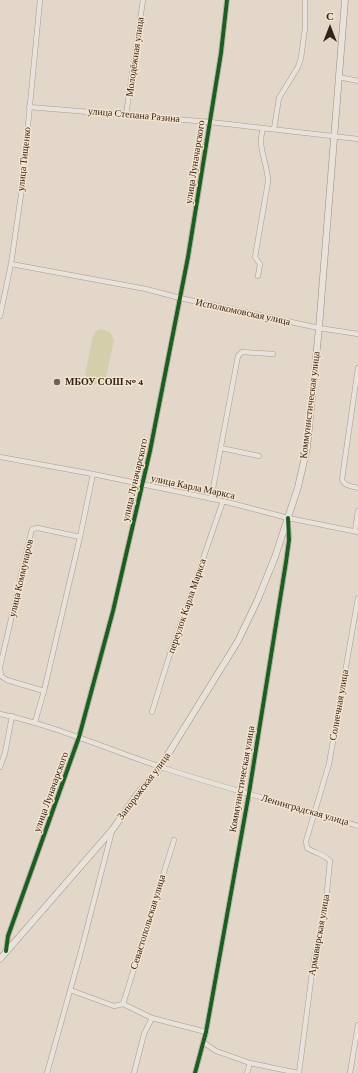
<!DOCTYPE html>
<meta charset="utf-8">
<style>
body{margin:0}
#map{position:relative;width:358px;height:1073px;overflow:hidden;background:#e2d7c8;font-family:"Crimson Pro",serif}
canvas{display:block}
.north{position:absolute;left:310px;top:8px;width:40px;height:40px;-webkit-text-stroke:3px #f4e3cd;paint-order:stroke;rotate:0deg;font-size:11px;font-weight:700;line-height:16px;text-align:center;color:#33241b}
.north::after{content:'';display:block;margin:auto;width:14px;height:18px;background:#33241b;clip-path:polygon(50% 0,100% 100%,50% 72%,0 100%)}
</style>
<div id="map">
<canvas width="358" height="1073"></canvas>
<div class="north">С</div>
</div>
<script>
const c = document.querySelector('canvas').getContext('2d');
c.lineJoin = 'round';
function paint(path, color) { c.fillStyle = color; c.fill(path, 'evenodd'); }
function strokePath(path, color, width, dash) { c.strokeStyle = color; c.lineWidth = width; c.lineCap = dash ? 'butt' : 'round'; c.setLineDash(dash || []); c.stroke(path); }
function label(font, color, halo, rows, align = 'center') {
  c.font = font + ' "Crimson Pro",serif'; c.lineWidth = 3; c.setLineDash([]); c.textBaseline = 'middle'; c.strokeStyle = halo; c.fillStyle = color; for (const [text, x, y, turn = 0] of rows) {
    c.save(); c.translate(x, y); c.rotate((+turn || 0) * Math.PI / 180); c.textAlign = isNaN(turn) ? turn : align; if (halo) c.strokeText(text, 0, 0); c.fillText(text, 0, 0); c.restore();
  }
}
const green = new Path2D(`
 M101,329L110,332L114,340L106,378L100,384H94L88,382L85,374L93,336L96,331Z`);
const minor = new Path2D(`
 M339,77L358,81
 M29,107L210,122L358,139
 M126,115L143,0
 M274,129L279,98L298,67L301,58L305,28V0
 M11,264L146,289L180,298L319,328L358,334
 M258,276L260,264L255,257L268,182C268,167 261,155 261,141C261,136 262,132 263,128
 M0,316L11,264L22,188L40,0
 M358,368L342,479C344,486 351,486 358,488
 M221,448L259,456
 M0,457L93,474L223,501L288,518L358,532
 M211,499L238,356L242,352L273,354
 M355,531L358,511
 M44,691L7,680L1,676L0,667L29,541L32,529L38,528L80,537
 M152,712L168,660L223,501
 M0,714C56,726 107,749 161,767C226,789 293,805 358,826
 M35,722L44,691L80,537L93,474
 M0,767L5,753L12,716
 M6,951L8,936L79,737L113,611L150,451L188,257L221,53L227,0
 M70,990L114,1006L123,1004L152,1018L206,1032
 M123,1004L174,840
 M203,1042L216,1051L250,1063L298,1073
 M47,1073L80,955L112,831
 M134,1073L144,1034L152,1018
 M195,1073L206,1032L249,793L286,562L289,540L288,520
 M247,1073L250,1063
 M299,1073L313,965L326,901L330,861C323,853 316,854 307,848L306,841L329,764L358,598
 M350,1073L358,1025`);
const secondary = new Path2D(`
 M0,959L113,829L136,796L160,767L238,641L258,599L275,557L298,487L307,448L319,328L345,0`);
const cycleway = new Path2D(`
 M6,951L8,936L79,737L113,611L150,451L188,257L221,53L227,0
 M195,1073L206,1032L249,793L286,562L289,540L288,518`);
const markers = [
 [57,382,4,"#706358"]
];
const streetNames = [
 ["Молодёжная улица",135,57,-82],
 ["улица Степана Разина",134,115,5],
 ["улица Тищенко",24,159,-84],
 ["улица Луначарского",195,162,-81],
 ["Исполкомовская улица",243,312,12],
 ["Коммунистическая улица",310,405,-83],
 ["улица Луначарского",135,480,-77],
 ["улица Карла Маркса",193,487,12],
 ["улица Коммунаров",21,578,-77],
 ["переулок Карла Маркса",187,606,-71],
 ["Солнечная улица",339,705,-80],
 ["Коммунистическая улица",242,779,-80],
 ["Запорожская улица",144,786,-53],
 ["улица Луначарского",51,792,-70],
 ["Ленинградская улица",305,810,16],
 ["Севастопольская улица",148,922,-73],
 ["Армавирская улица",319,935,-80]
];
const poiNames = [
 ["МБОУ СОШ № 4",65,382]
];
paint(green, '#d4cfaa');
strokePath(minor, '#a69c92', 5.5);
strokePath(secondary, '#968c82', 7);
strokePath(minor, '#e9e2da', 4.5);
strokePath(secondary, '#e9e2da', 6);
strokePath(cycleway, '#1b5e20', 4);
for (const [x, y, r, color] of markers) { const dot = new Path2D(); dot.arc(x, y, r, 0, 2 * Math.PI); c.fillStyle = color; c.fill(dot); strokePath(dot, '#f4e3cd', 1.5); }
label('10px', '#33241b', '#f4e3cd', streetNames);
label('bold 10px', '#33241b', '#f4e3cd', poiNames, 'left');
</script>
